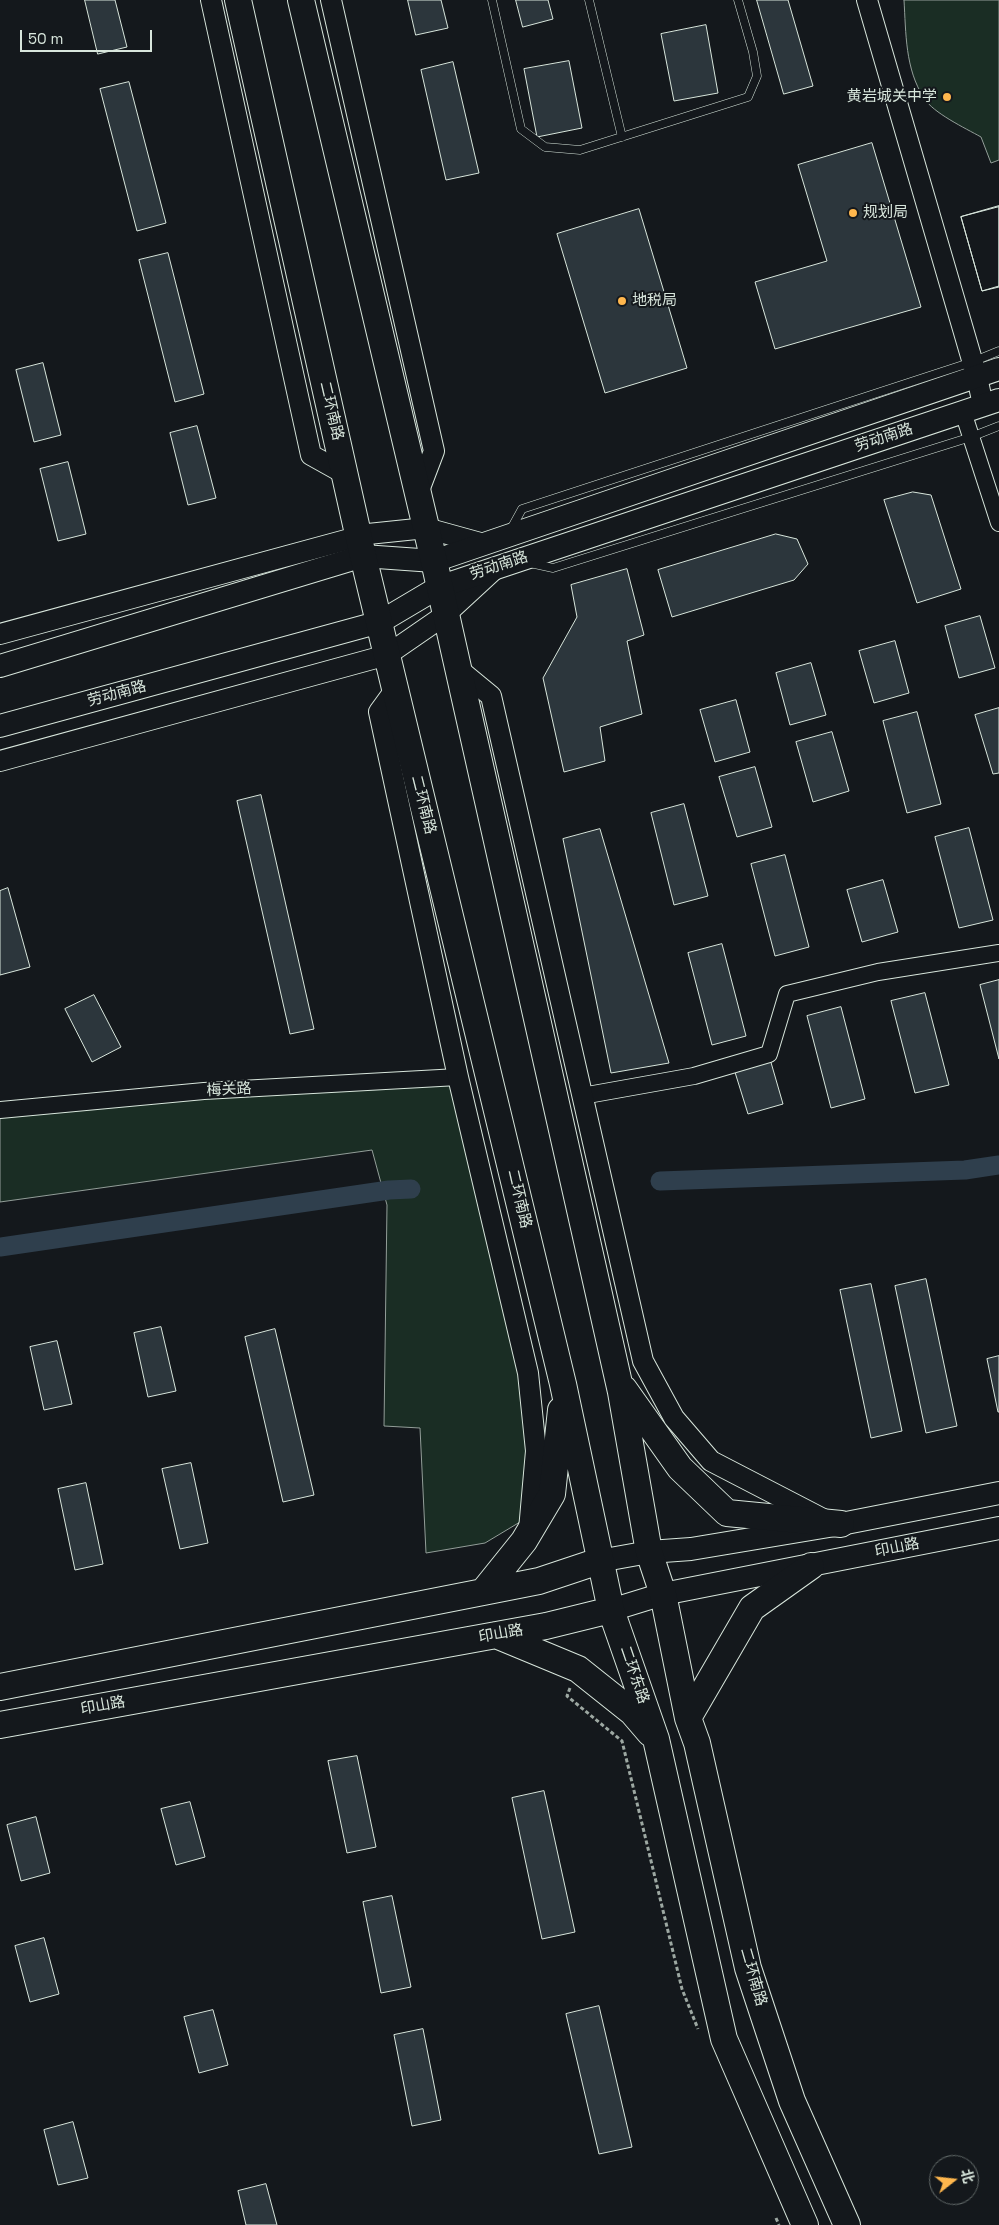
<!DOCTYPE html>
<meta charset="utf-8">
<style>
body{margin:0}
#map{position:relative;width:999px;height:2225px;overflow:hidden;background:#14181c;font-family:"Space Grotesk","Noto Sans SC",sans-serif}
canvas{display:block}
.north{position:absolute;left:929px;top:2155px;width:50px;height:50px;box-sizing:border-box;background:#14181c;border:1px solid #626a69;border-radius:50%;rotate:74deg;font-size:14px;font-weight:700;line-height:20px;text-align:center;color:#d8e6dc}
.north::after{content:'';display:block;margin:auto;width:18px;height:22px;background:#ffb74d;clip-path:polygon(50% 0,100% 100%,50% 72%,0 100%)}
.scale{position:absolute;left:20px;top:30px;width:132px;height:22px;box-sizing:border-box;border:2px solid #d8e6dc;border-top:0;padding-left:6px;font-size:15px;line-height:18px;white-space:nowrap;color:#d8e6dc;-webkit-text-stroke:4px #14181c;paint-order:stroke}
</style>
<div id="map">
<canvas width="999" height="2225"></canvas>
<div class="north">北</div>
<div class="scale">50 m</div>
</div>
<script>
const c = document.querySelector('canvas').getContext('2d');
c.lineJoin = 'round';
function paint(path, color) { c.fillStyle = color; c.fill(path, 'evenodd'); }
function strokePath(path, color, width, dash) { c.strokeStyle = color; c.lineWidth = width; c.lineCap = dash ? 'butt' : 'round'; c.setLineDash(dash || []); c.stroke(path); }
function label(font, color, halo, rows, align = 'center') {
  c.font = font + ' "Space Grotesk","Noto Sans SC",sans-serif'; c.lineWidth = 4; c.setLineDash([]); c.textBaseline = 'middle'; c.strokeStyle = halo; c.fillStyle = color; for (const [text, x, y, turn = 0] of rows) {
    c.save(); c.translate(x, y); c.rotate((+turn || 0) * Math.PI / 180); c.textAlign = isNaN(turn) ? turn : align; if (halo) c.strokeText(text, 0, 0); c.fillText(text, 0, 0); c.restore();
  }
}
const green = new Path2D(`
 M904,0H999V160L991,163L981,137C965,128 933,113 924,98C905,69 906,33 904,0Z
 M458,1077L528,1373L530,1516L485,1543L426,1553L420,1428L384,1426L387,1205L372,1150L0,1202V1110Z`);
const canal = new Path2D(`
 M660,1181L965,1170L999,1165
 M0,1247L389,1190L411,1189`);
const building = new Path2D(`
 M85,0H115L127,47L98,54Z
 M408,0H441L448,28L416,35Z
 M516,0H548L553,19L523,27Z
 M757,0H788L813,86L784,94Z
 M706,25L718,93L674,101L661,34Z
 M569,61L582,128L537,137L524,69Z
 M453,62L479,173L446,180L421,70Z
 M129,82L166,223L137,231L100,89Z
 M872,143L921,307L775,349L755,282L827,261L798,165Z
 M999,206V286L982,291L961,217Z
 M999,207V287L982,291L961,217Z
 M639,209L687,368L605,393L557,234Z
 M168,253L204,394L175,402L139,260Z
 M43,363L61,435L34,442L16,370Z
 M197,426L216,498L188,505L170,433Z
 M68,462L86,534L58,541L40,469Z
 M913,492L931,495L961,589L917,603L884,500Z
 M776,534L797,539L808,564L794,580L672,617L658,570Z
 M627,569L644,635L627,641L642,714L600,727L605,761L564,772L543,678L577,617L571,585Z
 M980,616L995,668L959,678L945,626Z
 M895,641L909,693L874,703L859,651Z
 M811,663L826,715L790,725L776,673Z
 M736,700L750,752L715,762L700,710Z
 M999,708V773L993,774L975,715Z
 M917,712L941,804L907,813L883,721Z
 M832,732L849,791L813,802L796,742Z
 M755,767L772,827L737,837L719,777Z
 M261,795L314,1029L290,1034L237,801Z
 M684,804L708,896L674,905L651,813Z
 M969,828L993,920L959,928L935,837Z
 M600,829L669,1063L611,1073L563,839Z
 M785,855L809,947L775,956L751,864Z
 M883,880L898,932L862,942L847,890Z
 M8,888L30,967L0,975V891Z
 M722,944L746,1036L712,1045L688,953Z
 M999,980V1059L980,985Z
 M925,993L949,1085L915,1093L891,1001Z
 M94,995L121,1047L92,1062L65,1009Z
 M841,1007L865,1099L831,1108L807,1016Z
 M770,1059L783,1104L748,1114L734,1069Z
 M926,1279L957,1426L926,1433L895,1286Z
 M871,1284L902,1431L871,1438L840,1290Z
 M161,1327L176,1391L148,1397L134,1333Z
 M275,1329L314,1495L283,1502L245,1337Z
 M57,1341L72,1404L44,1410L30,1347Z
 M999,1356V1412H998L987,1359Z
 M191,1463L208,1543L180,1549L162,1469Z
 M86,1483L103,1564L75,1570L58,1489Z
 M357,1756L376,1847L347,1853L328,1761Z
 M544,1791L575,1932L542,1939L512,1798Z
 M190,1802L205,1857L176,1865L161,1809Z
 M36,1817L50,1873L21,1881L7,1825Z
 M392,1896L411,1987L381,1993L363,1902Z
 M44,1938L59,1994L30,2002L15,1946Z
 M599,2006L632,2147L599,2154L566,2014Z
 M213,2010L228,2065L199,2073L184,2017Z
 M423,2029L441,2120L412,2126L394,2035Z
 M73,2122L88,2178L58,2185L44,2130Z
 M266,2184L277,2225H246L238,2191Z`);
const path = new Path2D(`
 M570,1688L567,1696L622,1741L682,1989L698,2029
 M776,2218L779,2225`);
const service = new Path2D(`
 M492,0L521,129L545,147L580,150L748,97L757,76L753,52L738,0
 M589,0L622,137
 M511,529L522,509L972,362L999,351
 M530,563L553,568L971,437L999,426`);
const minor = new Path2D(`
 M963,412L999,523
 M582,1096L694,1076L769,1054L787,994L878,972L999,953
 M0,1110L204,1091L458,1077`);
const tertiary = new Path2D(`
 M211,0L311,455L345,474
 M331,0L434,451L418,493
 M867,0L977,377L983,405
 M0,634L368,534L426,528L484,544
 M457,668L491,696L643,1361L674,1418L711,1461L823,1519
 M395,690L379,712L458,1077L528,1373L536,1451L529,1530
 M0,761L387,655L445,615L496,568`);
const secondary = new Path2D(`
 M0,666L363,556L434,561L999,369
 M0,726L380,622L439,587L999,400
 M599,1561L649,1552L691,1549L841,1524L999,1493
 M611,1610L663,1594L999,1528`);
const trunk = new Path2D(`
 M238,0L363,556L563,1384L611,1610L656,1739L724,2039L805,2225
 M301,0L434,561L621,1392L649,1552L663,1594L688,1718L697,1743L748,1968L792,2101L847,2225
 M624,1389L680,1468L727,1513L841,1524
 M483,1592L524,1541L552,1494L561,1410
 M496,1635L578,1669L632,1712L650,1733
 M0,1687L539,1581L599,1561
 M688,1718L752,1608L811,1566
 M0,1725L546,1626L611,1610`);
const markers = [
 [947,97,5,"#ffb74d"],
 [853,213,5,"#ffb74d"],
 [622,301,5,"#ffb74d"]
];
const poiNames = [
 ["黄岩城关中学",937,97,"right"],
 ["规划局",863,213],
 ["地税局",632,301]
];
const streetNames = [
 ["二环南路",331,411,77],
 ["劳动南路",884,438,-18],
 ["劳动南路",499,566,-18],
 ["劳动南路",117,694,-15],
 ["二环南路",423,805,76],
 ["梅关路",229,1090,-3],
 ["二环南路",519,1199,77],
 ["印山路",897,1548,-11],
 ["印山路",501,1634,-10],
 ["二环东路",634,1675,71],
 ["印山路",103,1706,-10],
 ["二环南路",753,1977,74]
];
paint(green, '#1a2d24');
strokePath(green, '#939e99', 1);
strokePath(canal, '#2f3f4d', 19);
paint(building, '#2c363c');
strokePath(building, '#d8e6dc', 1);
strokePath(service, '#d8e6dc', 9);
strokePath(minor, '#d8e6dc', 18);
strokePath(tertiary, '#d8e6dc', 22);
strokePath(secondary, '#d8e6dc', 24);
strokePath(trunk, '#d8e6dc', 28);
strokePath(path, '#9da8a2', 3, [4, 2.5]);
strokePath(service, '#14181c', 8);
strokePath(minor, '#14181c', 16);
strokePath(tertiary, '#14181c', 20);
strokePath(secondary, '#14181c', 22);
strokePath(trunk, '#14181c', 26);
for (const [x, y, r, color] of markers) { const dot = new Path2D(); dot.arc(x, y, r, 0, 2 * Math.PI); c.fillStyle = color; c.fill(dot); strokePath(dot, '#14181c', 2); }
label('15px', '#d8e6dc', '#14181c', poiNames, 'left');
label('15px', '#d8e6dc', '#14181c', streetNames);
</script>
